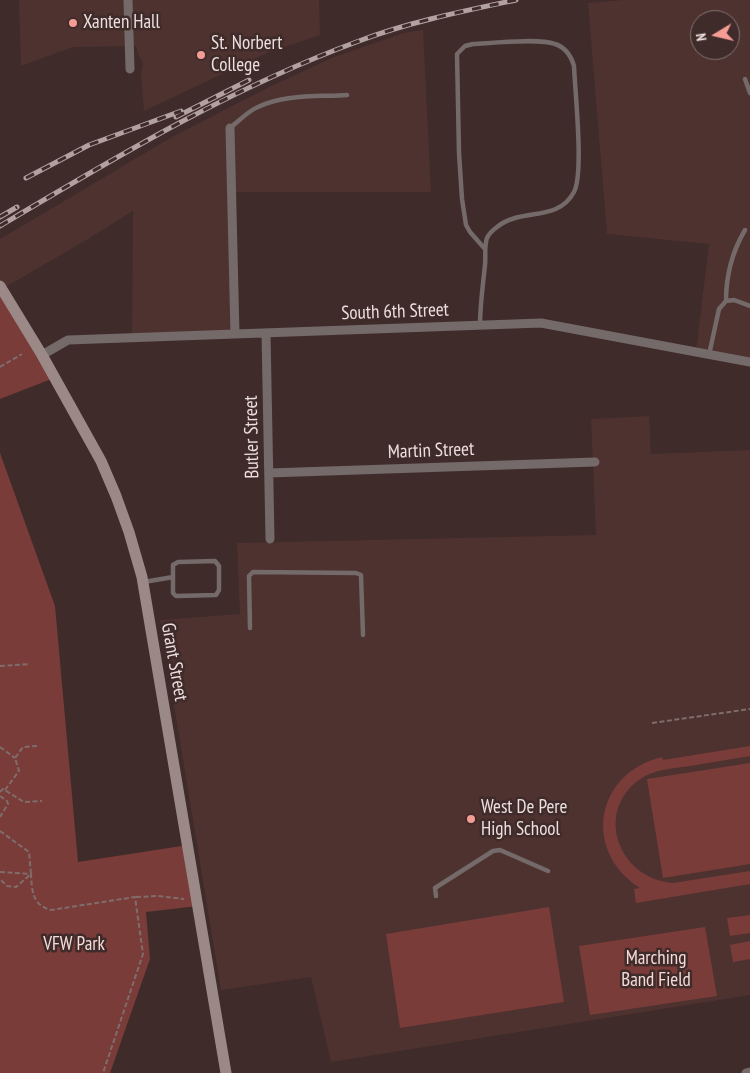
<!DOCTYPE html>
<style>
body{margin:0}
#map{position:relative;width:750px;height:1073px;overflow:hidden;background:#3f2b2a;font-family:"PT Sans Narrow",sans-serif}
canvas{display:block}
.north{position:absolute;left:690px;top:10px;width:50px;height:50px;box-sizing:border-box;background:#3f2b2a;border:1px solid #847372;border-radius:50%;rotate:261deg;font-size:14px;font-weight:700;line-height:20px;text-align:center;color:#ecdfde}
.north::after{content:'';display:block;margin:auto;width:18px;height:22px;background:#f59c95;clip-path:polygon(50% 0,100% 100%,50% 72%,0 100%)}
</style>
<div id="map">
<canvas width="750" height="1073"></canvas>
<div class="north">N</div>
</div>
<script>
const c = document.querySelector('canvas').getContext('2d');
c.lineJoin = 'round';
function paint(path, color) { c.fillStyle = color; c.fill(path, 'evenodd'); }
function strokePath(path, color, width, dash) { c.strokeStyle = color; c.lineWidth = width; c.lineCap = dash ? 'butt' : 'round'; c.setLineDash(dash || []); c.stroke(path); }
function label(font, color, halo, rows, align = 'center') {
  c.font = font + ' "PT Sans Narrow",sans-serif'; c.lineWidth = 5; c.setLineDash([]); c.textBaseline = 'middle'; c.strokeStyle = halo; c.fillStyle = color; for (const [text, x, y, turn = 0] of rows) {
    c.save(); c.translate(x, y); c.rotate((+turn || 0) * Math.PI / 180); c.textAlign = isNaN(turn) ? turn : align; if (halo) c.strokeText(text, 0, 0); c.fillText(text, 0, 0); c.restore();
  }
}
const built = new Path2D(`
 M19,0H319L320,35L267,53L144,111L141,74L143,64L139,56L136,46L73,47L21,66Z
 M623,0H750V362L696,352L709,244L607,234L588,3ZM700,20H730V50H700Z
 M423,30L431,192H232L235,334L132,337L133,211L88,239L2,289L0,286V239L172,137L269,87L334,57L404,33Z
 M649,416L651,454L750,450V995L331,1062L311,977L221,990L160,620L240,614L237,543L596,535L591,419Z`);
const green = new Path2D(`
 M0,286L54,378L0,399Z
 M0,453L55,606L78,862L188,845L198,906L146,912L150,959L110,1073H0Z
 M750,746V756C730,759 710,763 690,766C675,768 659,769 645,776C593,806 615,878 673,883L750,871V884L636,903L634,889L640,888C582,851 595,773 662,757L663,760Z
 M750,763V864L663,878L647,779Z
 M549,907L564,1002L400,1028L386,934Z
 M750,915V933L730,936L727,918Z
 M705,927L717,996L590,1015L579,946Z
 M750,941V959L733,962L730,945Z`);
const path = new Path2D(`
 M0,367L22,354
 M0,666L30,664
 M652,723L750,709
 M0,747L15,758
 M5,790L19,771L15,758L23,747L37,746
 M0,792L3,789L24,802L42,801
 M0,796L7,801L8,804L0,817
 M0,831L29,852L31,874L16,887L7,886L0,879
 M0,872L31,874C32,891 32,905 51,910L135,897L143,954L103,1073
 M136,897L158,896L184,899`);
const lane = new Path2D(`
 M745,79L750,93
 M230,128C239,121 248,111 258,107C284,94 318,97 347,95
 M726,301C726,276 732,252 745,230
 M480,326C480,305 483,285 485,265C486,256 484,246 487,238C489,233 493,230 497,227C522,207 557,223 574,192C584,173 575,92 574,66C571,56 565,47 555,44C539,38 492,43 473,44L465,46L457,54L459,153L462,199L466,225L470,232L485,249
 M709,355L719,309L726,301L734,300L750,306
 M215,561L219,566V590L216,595L176,596L173,593V565L178,562Z
 M144,582L173,577
 M250,628L249,576L253,572L356,573L361,575L363,635
 M436,896L435,888L493,851L500,850L548,871`);
const street = new Path2D(`
 M128,0L130,69
 M230,128L235,334
 M266,333L270,539
 M42,355L68,340L541,323L750,362
 M269,473L595,462
 M746,1073L750,1072`);
const secondary = new Path2D(`
 M0,286L42,355L101,461L116,496L129,532L142,577L226,1073`);
const rail = new Path2D(`
 M176,117L249,80
 M26,178L89,145L181,111
 M0,217L17,207
 M0,226C116,157 233,87 359,41C409,22 464,11 516,0`);
const markers = [
 [73,23,5,"#f59c95"],
 [201,55,5,"#f59c95"],
 [471,819,5,"#f59c95"]
];
const poiNames = [
 ["Xanten Hall",83,23],
 ["St. Norbert",211,44],
 ["College",211,66],
 ["West De Pere",481,808],
 ["High School",481,830]
];
const streetNames = [
 ["South 6th Street",395,312,-2],
 ["Butler Street",252,437,-91],
 ["Martin Street",431,451,-2],
 ["Grant Street",174,662,80]
];
const parkNames = [
 ["VFW Park",74,945],
 ["Marching",656,959],
 ["Band Field",656,981]
];
paint(built, '#4d3230');
paint(green, '#7a3c39');
strokePath(path, '#7f6d6c', 2, [5, 2.5]);
strokePath(lane, '#746a69', 4.5);
strokePath(street, '#746a69', 9);
strokePath(secondary, '#9a8987', 11);
strokePath(rail, '#b1a1a0', 5);
strokePath(rail, '#3f2b2a', 3, [9]);
for (const [x, y, r, color] of markers) { const dot = new Path2D(); dot.arc(x, y, r, 0, 2 * Math.PI); c.fillStyle = color; c.fill(dot); strokePath(dot, '#3f2b2a', 2); }
label('19px', '#ecdfde', '#3f2b2a', poiNames, 'left');
label('19px', '#ecdfde', '#3f2b2a', streetNames);
label('19px', '#f5dbd8', '#3f2b2a', parkNames);
</script>
